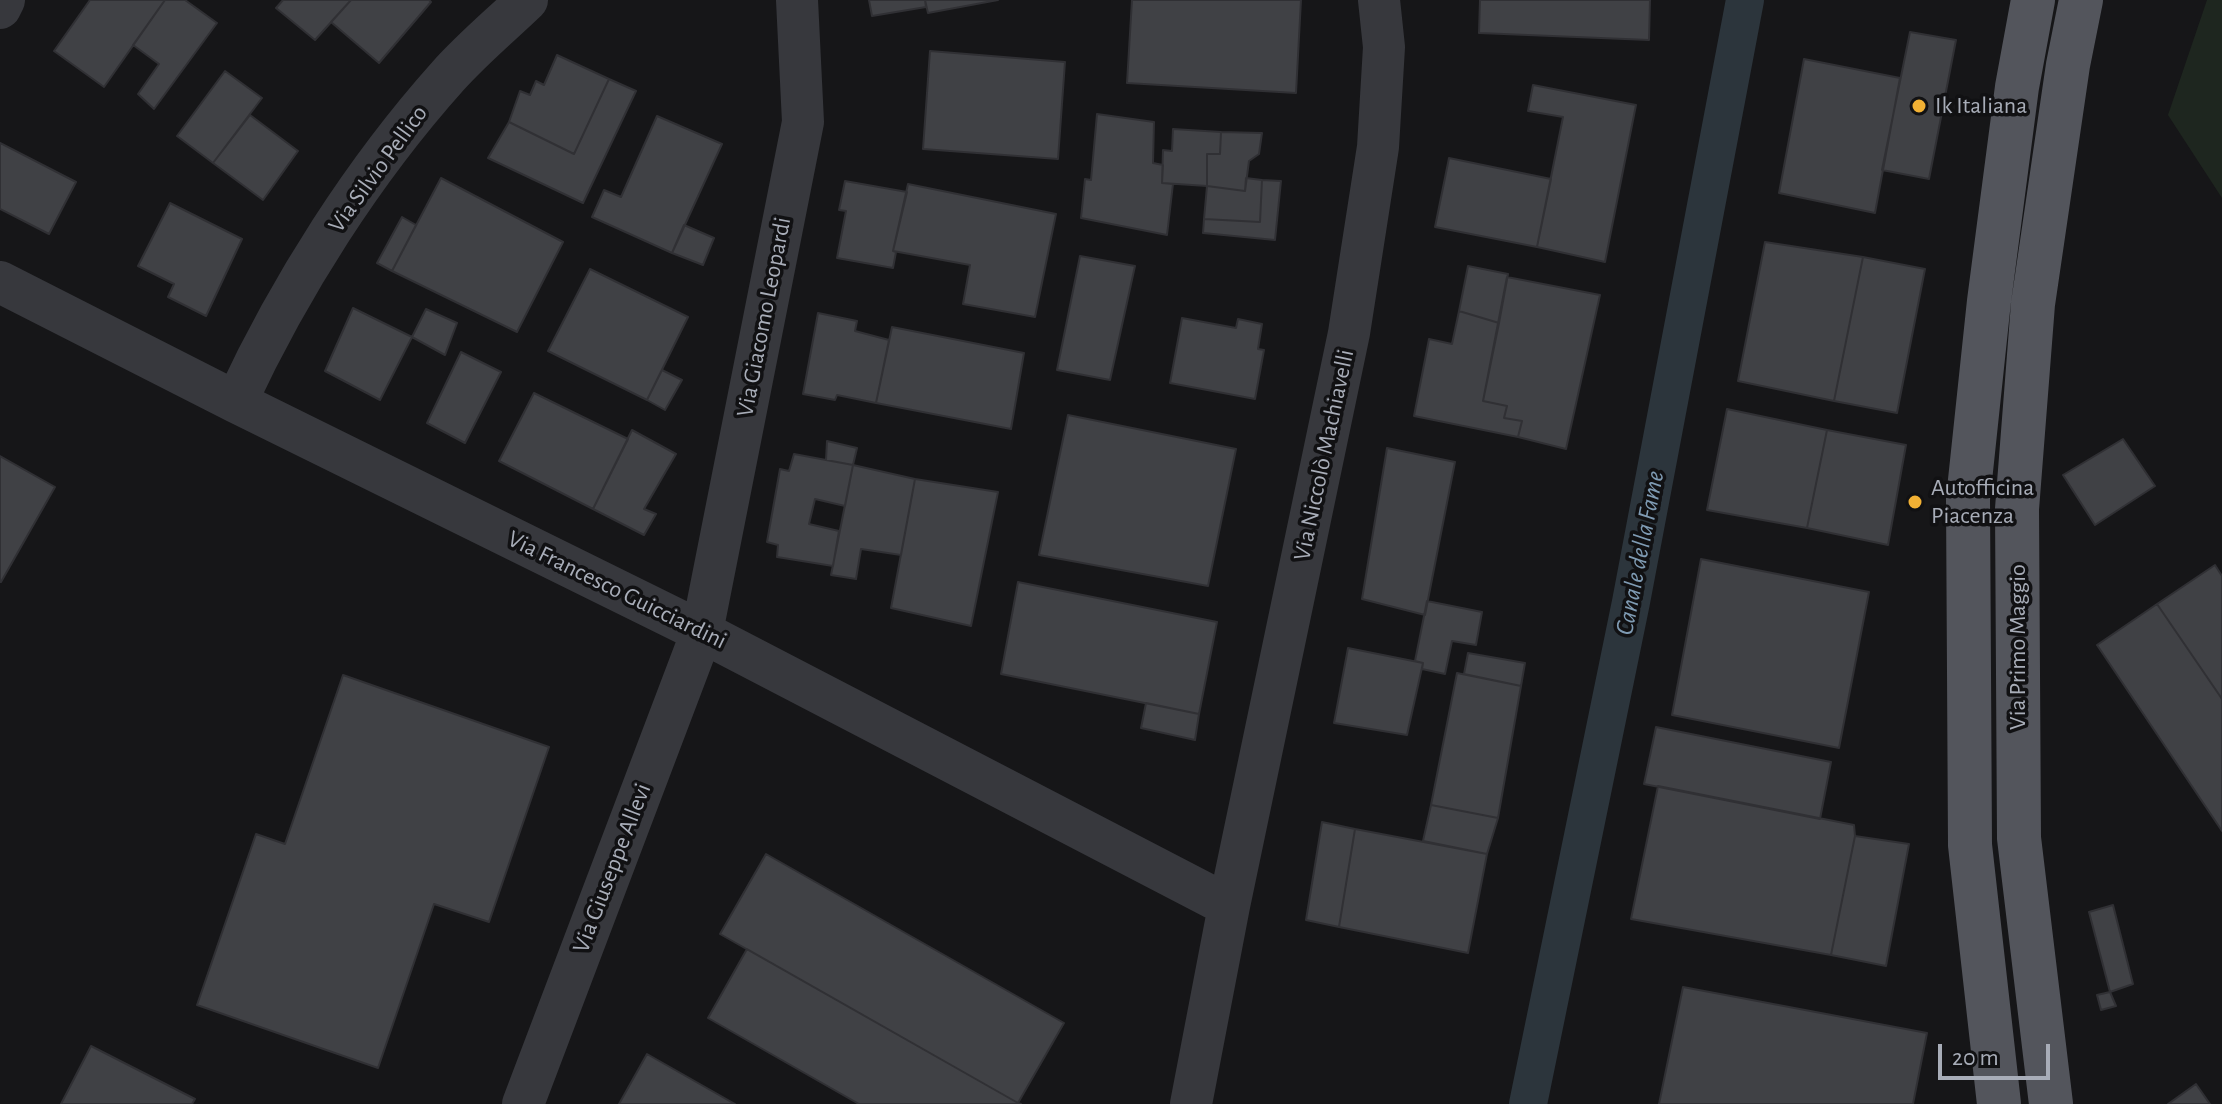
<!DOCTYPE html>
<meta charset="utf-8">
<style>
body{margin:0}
#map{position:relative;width:2222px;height:1104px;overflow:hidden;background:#161618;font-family:"Alegreya Sans",sans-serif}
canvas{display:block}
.scale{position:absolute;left:1938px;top:1044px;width:112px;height:36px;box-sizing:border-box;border:4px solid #a8adb8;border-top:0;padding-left:10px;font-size:24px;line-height:28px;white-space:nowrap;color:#a8adb8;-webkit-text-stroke:6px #111113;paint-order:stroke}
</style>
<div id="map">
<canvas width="2222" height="1104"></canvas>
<div class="scale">20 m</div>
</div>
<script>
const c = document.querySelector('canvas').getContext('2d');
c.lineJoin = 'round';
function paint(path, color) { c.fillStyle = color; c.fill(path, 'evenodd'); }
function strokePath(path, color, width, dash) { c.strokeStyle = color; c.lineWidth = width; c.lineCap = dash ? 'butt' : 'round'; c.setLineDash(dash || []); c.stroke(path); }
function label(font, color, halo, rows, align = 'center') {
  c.font = font + ' "Alegreya Sans",sans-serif'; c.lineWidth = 7; c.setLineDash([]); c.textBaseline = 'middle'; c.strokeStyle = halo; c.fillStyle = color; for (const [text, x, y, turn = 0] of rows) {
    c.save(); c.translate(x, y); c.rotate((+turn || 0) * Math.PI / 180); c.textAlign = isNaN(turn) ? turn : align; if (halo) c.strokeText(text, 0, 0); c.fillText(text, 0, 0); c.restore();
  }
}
const green = new Path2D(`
 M2207,0H2222V198L2168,115Z`);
const canal = new Path2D(`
 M1528,1104L1631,602L1745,0`);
const building = new Path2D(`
 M90,0H165L104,87L54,51Z
 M165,0H185L217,23L154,109L138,94L159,64L133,45Z
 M283,0H351L315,40L276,8Z
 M351,0H429L431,2L379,63L331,22Z
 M869,0H925L926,7L872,16Z
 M925,0H998L928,13Z
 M1132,0H1301L1296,93L1127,83Z
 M1480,0H1650L1649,40L1479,33Z
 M1910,32L1956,40L1929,179L1882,170Z
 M930,51L1065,62L1058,159L923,149Z
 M557,55L609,79L574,154L509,122L520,91L530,95L536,81L544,85Z
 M1804,59L1900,78L1875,213L1779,193Z
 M225,71L262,98L213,163L177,136Z
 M609,79L636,91L583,203L488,158L509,122L574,154Z
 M1533,85L1636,105L1605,262L1537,247L1563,117L1528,111Z
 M1097,114L1154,122L1153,163L1163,165L1162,183L1173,184L1167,235L1081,218L1085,179L1091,180Z
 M250,115L298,151L263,200L213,163Z
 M657,116L722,144L672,253L592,217L604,190L621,197Z
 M1173,129L1221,132L1220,154H1207V186L1162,183L1163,150L1172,151Z
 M1221,132L1262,133L1259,154L1249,161L1245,191L1207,186V154H1220Z
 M0,143L76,182L49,234L0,209Z
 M1449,158L1551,179L1537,247L1435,227Z
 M441,178L563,242L517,332L392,271Z
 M1246,178L1262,180L1260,222L1204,219L1207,186L1245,191Z
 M1262,180L1281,181L1275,240L1203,233L1204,219L1260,222Z
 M845,181L907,192L893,251L896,252L893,268L837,258L846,211L839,210Z
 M908,184L1056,214L1035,317L963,304L970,265L893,251Z
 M170,203L242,239L206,316L168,297L174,284L138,266Z
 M402,217L416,225L392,271L377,263Z
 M684,225L714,238L703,265L672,253Z
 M1765,242L1863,257L1834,401L1738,381Z
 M1080,256L1135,266L1110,380L1057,370Z
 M1863,257L1925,269L1897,413L1834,401Z
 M1468,266L1508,274L1499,323L1459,311Z
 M590,269L688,317L647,400L548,351Z
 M1507,277L1600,295L1566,449L1518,437L1522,421L1504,418L1507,406L1483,401Z
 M353,308L412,337L380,400L325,371Z
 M426,309L457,323L445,355L412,337Z
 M1459,311L1499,323L1483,401L1507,406L1504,418L1522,421L1518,437L1414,416L1429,339L1452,344Z
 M818,313L857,321L855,331L889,340L876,403L837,395L835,400L803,394Z
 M1182,318L1236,328L1238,319L1262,324L1258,349L1264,350L1255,399L1170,383Z
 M892,327L1024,353L1011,429L876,403Z
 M461,352L501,372L465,443L427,423Z
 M662,370L682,380L665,410L647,400Z
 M534,393L628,439L593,509L499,461Z
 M1727,409L1827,430L1807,528L1707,510Z
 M1068,415L1236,449L1208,586L1039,555Z
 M632,430L676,454L644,509L656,514L644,535L593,509Z
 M1827,430L1906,445L1888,545L1807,528Z
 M2123,439L2155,486L2095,525L2063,475Z
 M827,441L857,448L853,465L826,460Z
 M1387,448L1455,462L1425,615L1362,599Z
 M794,454L853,465L845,506L815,499L809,524L839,531L833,566L777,557L778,545L767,542L780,469L789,471Z
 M0,456L55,487L1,582H0Z
 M853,465L915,479L901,555L861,549L856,579L831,575Z
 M915,479L998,492L971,626L891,608Z
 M1701,559L1869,592L1839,748L1672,715Z
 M2215,565L2222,576V699L2157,604Z
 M1018,582L1217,622L1199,714L1001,674Z
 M1427,601L1482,612L1476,645L1452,641L1445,674L1422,669L1423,663L1415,661Z
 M2157,604L2222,699V831L2097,645Z
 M1348,648L1423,663L1407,735L1334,723Z
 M1468,653L1525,663L1521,686L1464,674Z
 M1457,673L1521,686L1498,818L1431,805Z
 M343,675L549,747L489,922L434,904L378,1068L197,1005L256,834L285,844Z
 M1146,703L1199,714L1195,740L1141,728Z
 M1656,727L1831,762L1820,819L1644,784Z
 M1658,786L1854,825L1855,836L1831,955L1631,919Z
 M1431,805L1498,818L1487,854L1423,841Z
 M1322,822L1355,829L1339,927L1306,920Z
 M1355,829L1487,854L1468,953L1339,927Z
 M1855,836L1909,844L1886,966L1831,955Z
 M766,854L1064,1023L1018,1103L720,934Z
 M2113,905L2133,984L2110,992L2089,912Z
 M747,949L1018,1103L1021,1104H859L708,1018Z
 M1683,987L1927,1033L1913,1104H1659Z
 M2110,992L2116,1006L2101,1010L2097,995Z
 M91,1046L195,1099L192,1104H61Z
 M647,1054L735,1104H619Z
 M2196,1084L2210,1104H2168Z`);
const minor = new Path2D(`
 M0,8L4,0
 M0,282L236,402L702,632L1229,906
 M236,402C290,286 363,171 448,76C472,49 501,25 527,0
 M523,1104L702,632L803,122L797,0
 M1191,1104L1229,906L1349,333L1378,147L1384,47L1379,0`);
const major = new Path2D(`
 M1999,1104L1970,845L1968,499L1989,301L2017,87L2033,0
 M2051,1104L2019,838L2017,509L2033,304L2068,65L2081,0`);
const markers = [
 [1919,106,8,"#f2b134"],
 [1915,502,8,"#f2b134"]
];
const poiNames = [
 ["Ik Italiana",1935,106],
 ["Autofficina",1931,488],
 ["Piacenza",1931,516]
];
const streetNames = [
 ["Via Silvio Pellico",378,169,-54],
 ["Via Giacomo Leopardi",764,317,-79],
 ["Via Niccolò Machiavelli",1324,455,-78],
 ["Via Francesco Guicciardini",617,590,26],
 ["Via Primo Maggio",2018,647,-90],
 ["Via Giuseppe Allevi",612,868,-69]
];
const waterNames = [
 ["Canale della Fame",1640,553,-79]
];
paint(green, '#1e261f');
strokePath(canal, '#2c353c', 38);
paint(building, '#404145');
strokePath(building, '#303034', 2);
strokePath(minor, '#37383d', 42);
strokePath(major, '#53555c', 44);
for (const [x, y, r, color] of markers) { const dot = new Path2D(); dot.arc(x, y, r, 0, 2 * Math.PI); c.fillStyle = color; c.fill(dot); strokePath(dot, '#111113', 3); }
label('24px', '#a8adb8', '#111113', poiNames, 'left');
label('24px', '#a8adb8', '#111113', streetNames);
label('italic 26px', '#7f9bb3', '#111113', waterNames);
</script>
